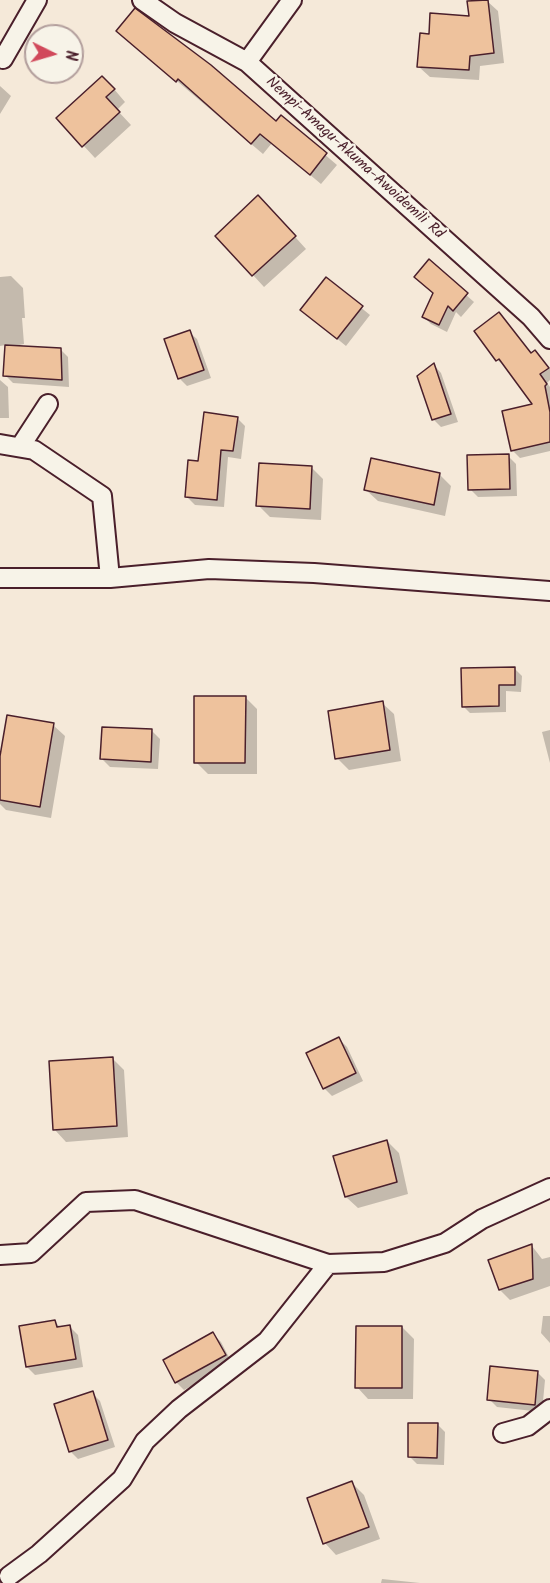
<!DOCTYPE html>
<style>
body{margin:0}
#map{position:relative;width:550px;height:1583px;overflow:hidden;background:#f5e9d9;font-family:Kalam,sans-serif}
canvas{display:block}
.north{position:absolute;left:24px;top:24px;width:60px;height:60px;box-sizing:border-box;background:#f7f3e8;border:2px solid #b29e9c;border-radius:50%;rotate:95deg;font-size:16px;font-weight:700;line-height:24px;text-align:center;color:#4a1f2b}
.north::after{content:'';display:block;margin:auto;width:21px;height:27px;background:#d1495b;clip-path:polygon(50% 0,100% 100%,50% 72%,0 100%)}
</style>
<div id="map">
<canvas width="550" height="1583"></canvas>
<div class="north">N</div>
</div>
<script>
const c = document.querySelector('canvas').getContext('2d');
c.lineJoin = 'round';
function paint(path, color) { c.fillStyle = color; c.fill(path, 'evenodd'); }
function strokePath(path, color, width, dash) { c.strokeStyle = color; c.lineWidth = width; c.lineCap = dash ? 'butt' : 'round'; c.setLineDash(dash || []); c.stroke(path); }
function label(font, color, halo, rows, align = 'center') {
  c.font = font + ' Kalam,sans-serif'; c.lineWidth = 4.5; c.setLineDash([]); c.textBaseline = 'middle'; c.strokeStyle = halo; c.fillStyle = color; for (const [text, x, y, turn = 0] of rows) {
    c.save(); c.translate(x, y); c.rotate((+turn || 0) * Math.PI / 180); c.textAlign = isNaN(turn) ? turn : align; if (halo) c.strokeText(text, 0, 0); c.fillText(text, 0, 0); c.restore();
  }
}
const shadow = new Path2D(`
 M487,1L498,11L504,63L480,66L479,80L430,77L419,67L430,35L471,17Z
 M118,31L276,123L281,117L337,165L321,184L272,143L263,154Z
 M0,86L11,96L0,114Z
 M114,89L125,102L117,110L131,125L95,158L58,118Z
 M270,209L306,249L264,287L253,275Z
 M429,262L474,302L461,317L456,312L447,332L431,324L424,317L435,294Z
 M11,276L23,288L25,318H22L24,344L10,347L60,349L68,357L69,387L13,383L5,375L6,345L0,346V277Z
 M326,279L370,315L346,346L302,310Z
 M499,314L532,354L535,352L550,369V380L547,383L550,387V451L520,458L512,450L535,405L507,367L497,360Z
 M189,332L197,339L211,378L187,386L179,378Z
 M434,365L441,373L458,422L441,427L433,419Z
 M0,380L8,387L9,418H0Z
 M237,418L245,426L241,459L228,457L224,507L195,505L187,497L199,462Z
 M508,456L516,464L517,496L478,497L470,489Z
 M311,467L323,479L321,520L270,517L258,505Z
 M439,474L451,486L445,516L378,501L366,490Z
 M515,669L522,676L521,692L506,691V712L470,713L463,706Z
 M245,697L257,709V774H208L196,762Z
 M382,703L394,714L401,761L349,770L337,758Z
 M53,725L65,736L51,818L6,810L0,804V765Z
 M550,730V763L542,732Z
 M152,731L160,739L158,769L110,767L102,759Z
 M339,1039L347,1047L363,1081L332,1096L324,1088Z
 M112,1058L124,1070L128,1137L66,1142L55,1130Z
 M387,1141L399,1153L408,1194L358,1208L346,1197Z
 M532,1246L542,1259L550,1257V1286L510,1300L500,1290L490,1261Z
 M543,1316H550V1343L541,1333Z
 M55,1322L61,1328L70,1327L78,1335L83,1367L35,1375L27,1367Z
 M402,1327L414,1339L413,1399H368L357,1387Z
 M213,1334L221,1342L232,1363L184,1390L176,1382Z
 M537,1372L545,1380L542,1412L497,1407L489,1399Z
 M92,1393L100,1401L115,1447L78,1459L70,1451Z
 M437,1424L445,1432L444,1465L417,1464L409,1456Z
 M352,1483L364,1495L380,1539L336,1555L325,1543Z
 M382,1579L420,1583H381Z`);
const building = new Path2D(`
 M488,0L494,53L470,56L469,70L417,67L420,33L429,34L430,13L469,16L467,1Z
 M135,8L211,65L276,121L281,115L327,153L310,175L260,134L251,144L178,79L176,82L116,31Z
 M102,76L115,89L106,97L120,112L82,147L56,118Z
 M258,195L296,236L252,276L215,236Z
 M429,259L468,293L453,311L448,306L439,325L422,317L433,293L414,277Z
 M326,277L363,306L337,339L300,310Z
 M499,312L531,353L535,350L549,368L540,374L547,384L545,386L550,412V442L511,451L502,411L532,404L499,359L496,361L474,331Z
 M190,330L204,370L178,379L164,339Z
 M5,345L61,348L62,380L3,376Z
 M434,363L451,414L432,420L417,376Z
 M204,412L238,417L233,451L221,450L217,500L185,497L188,460L198,461Z
 M509,454L510,489L468,490L467,455Z
 M371,458L440,473L434,505L364,490Z
 M259,463L312,466L310,509L256,506Z
 M515,667V685H499V706L462,707L461,668Z
 M194,696H246L245,763H194Z
 M383,701L390,750L335,759L328,711Z
 M7,715L54,723L40,807L0,800V756Z
 M102,727L152,729L151,762L100,759Z
 M339,1037L356,1073L323,1089L306,1053Z
 M113,1057L117,1126L53,1130L49,1061Z
 M387,1140L397,1182L345,1197L333,1156Z
 M532,1244L533,1279L499,1290L488,1260Z
 M55,1320L57,1327L70,1325L76,1359L26,1367L19,1326Z
 M356,1326H402V1388H355Z
 M213,1332L226,1355L175,1383L163,1360Z
 M490,1366L538,1371L535,1405L487,1400Z
 M93,1391L108,1440L69,1452L54,1404Z
 M408,1423H438L437,1458L408,1457Z
 M352,1481L369,1527L323,1544L307,1498Z`);
const street = new Path2D(`
 M142,0L175,23L247,62L531,317L550,339
 M3,59L37,0
 M247,62L292,0
 M0,444L34,450L102,496L110,578
 M20,447L48,404
 M0,578H110L209,569L314,573L550,591
 M0,1255L31,1253L86,1202L135,1200L328,1264L384,1262L445,1243L482,1219L550,1188
 M503,1433L528,1426L550,1409
 M9,1576L39,1554L122,1479L145,1441L179,1409L267,1341L328,1264`);
const streetNames = [
 ["Nempi-Amagu-Akuma-Awoidemili Rd",354,159,42]
];
paint(shadow, '#0003');
paint(building, '#eec29d');
strokePath(building, '#4a1f2b', 1.5);
strokePath(street, '#4a1f2b', 22);
strokePath(street, '#f7f3e8', 18);
label('15px', '#4a1f2b', '#f7f3e8', streetNames);
</script>
